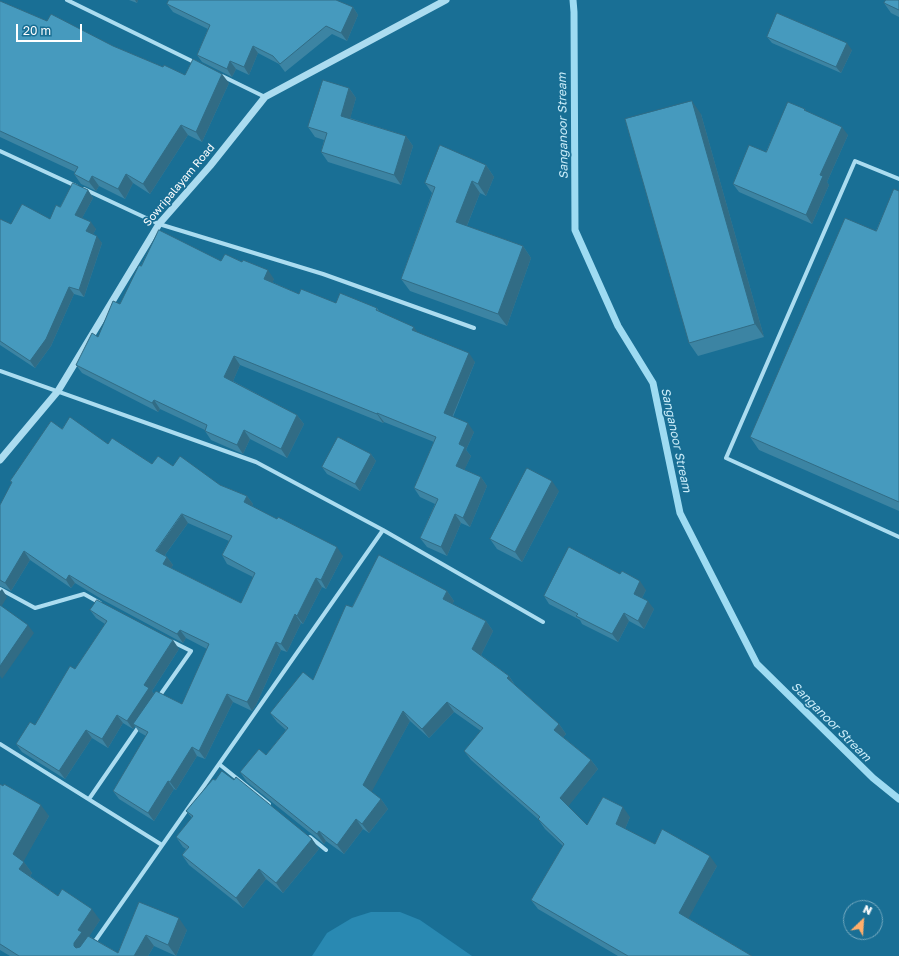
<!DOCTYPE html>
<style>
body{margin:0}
#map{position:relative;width:899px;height:956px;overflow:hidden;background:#196f95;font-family:"Golos Text",sans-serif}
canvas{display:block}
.north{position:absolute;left:843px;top:900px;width:40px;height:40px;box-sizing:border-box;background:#196f95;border:1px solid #75a9bf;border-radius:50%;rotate:25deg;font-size:11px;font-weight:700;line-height:16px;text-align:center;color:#fff}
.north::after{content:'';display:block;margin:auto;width:14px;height:18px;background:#ffae6a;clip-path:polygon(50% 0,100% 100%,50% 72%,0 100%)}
.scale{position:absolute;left:16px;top:24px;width:66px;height:18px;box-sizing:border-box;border:2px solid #fff;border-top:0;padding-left:5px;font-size:12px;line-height:14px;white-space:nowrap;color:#fff;-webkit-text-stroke:3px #196f95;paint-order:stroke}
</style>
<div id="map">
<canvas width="899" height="956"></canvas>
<div class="north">N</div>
<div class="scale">20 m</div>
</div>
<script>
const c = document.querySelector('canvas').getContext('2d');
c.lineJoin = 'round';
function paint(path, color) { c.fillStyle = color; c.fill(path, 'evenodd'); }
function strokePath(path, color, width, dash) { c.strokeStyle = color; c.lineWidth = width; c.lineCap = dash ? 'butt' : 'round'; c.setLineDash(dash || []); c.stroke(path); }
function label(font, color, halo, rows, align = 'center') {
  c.font = font + ' "Golos Text",sans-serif'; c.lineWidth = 3.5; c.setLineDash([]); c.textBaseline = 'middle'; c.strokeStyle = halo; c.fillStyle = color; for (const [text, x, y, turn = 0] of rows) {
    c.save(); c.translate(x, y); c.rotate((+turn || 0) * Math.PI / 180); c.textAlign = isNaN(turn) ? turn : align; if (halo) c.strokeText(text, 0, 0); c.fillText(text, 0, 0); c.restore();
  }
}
const green = new Path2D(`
 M371,912H400L420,920L472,956H312L327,933L352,918Z`);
const stream = new Path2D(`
 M573,0L574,12L575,230L618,326L653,383L680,513L757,664L873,778L899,799`);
const minor = new Path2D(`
 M67,0L196,63
 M222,76L265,97
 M0,151L76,186
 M899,179L855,161L726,458L899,537
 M84,189L159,224L323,274L474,328
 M0,371L256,462L383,530L543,622
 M0,589L35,608L84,594L100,603
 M158,698L191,651L171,641
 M0,744L162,845
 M219,764L269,804
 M89,799L140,725
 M310,837L326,850
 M93,944L383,530`);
const tertiary = new Path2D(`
 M0,460L58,391L159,224L210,166L265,97L446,0`);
const wall = new Path2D(`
 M129,0H138L137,3Z
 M899,0V17L891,13L884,3Z
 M0,1L47,21L113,46L163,67L185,75L229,83L202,142L188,135L150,194L133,183L125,199L99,186L96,191L81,184L74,174L75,172L0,137Z
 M167,4L353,7L358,15L347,41L332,34L285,72L279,64L258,53L249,75L236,69L232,77L202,62L197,55L208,29L173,12Z
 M767,37L852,50L841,73L772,43Z
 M349,88L356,98L350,118L406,136L413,146L401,185L328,162L321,152L324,140L315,137L308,127Z
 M805,109L806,111L848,135L827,182L829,185L812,224L739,192L733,184L766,152Z
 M701,114L764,337L698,356L689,343Z
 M486,165L494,177L486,196L480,193L467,226L523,246L531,258L507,326L410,291L401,279L432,193L425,183Z
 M88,190L93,198L82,218L96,229L93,234L102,243L84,297L74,294L51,346L35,368L0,345V219L11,224L50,219L60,207Z
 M899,191V511L759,450L750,437L876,231Z
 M221,261L274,279L272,282L299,294L336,303L377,308L380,312L418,333L475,362L453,417L474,432L466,450L471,456L464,470L481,477L487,486L470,527L461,523L447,556L427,547L420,538L435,504L420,497L414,488L434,442L384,422L383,423L240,365L233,381L297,415L304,424L287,458L250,439L243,454L211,440L205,431V430L160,409L158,412L82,373L76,365L98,337L120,304L141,266Z
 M62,429L108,444L152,464L173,466L220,485L247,496L253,504L252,506L343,556L326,589L322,587L303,624L301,623L287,652L281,650L256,705L252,711L233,702L205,759L197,756L176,790L174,789L154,821L119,799L113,791L146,736L139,732L135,726L133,729L123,723L108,748L92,738L65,779L22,752L16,744L35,725L75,669L105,624L96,618L90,610L179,649L152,691L154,694L182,704L207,649L186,638L183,643L103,600L75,583L71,588L30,560L11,591L0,586V505L12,483L10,481ZM188,523L229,541L222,555L227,564L253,577L241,603L171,568L173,565L167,557L165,555Z
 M371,454L376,461L360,491L327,474L322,467Z
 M559,491L522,562L497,549L490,539Z
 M646,590L642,598L654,609L644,629L629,621L618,642L582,624L580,620L549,604L544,596Z
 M447,591L454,601L452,604L486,621L493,631L481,655L509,676L515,685L559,724L566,734L563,737L591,760L598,769L568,806L587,825L630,817L625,829L655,844L717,866L688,918L752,956H618L538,909L531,900L563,846L545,829L538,819L471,760L464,751L481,731L454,712L429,738L410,721L371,792L381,799L388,809L369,833L363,829L344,854L326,841L324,844L247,782L240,772L266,755L286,730L277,722L270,713L313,680L352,607Z
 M215,780H234L312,839L319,849L283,893L266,879L243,908L189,865L182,855L186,849L183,847L176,837L192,818L186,811Z
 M0,784L49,816L23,861L32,873L30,876L58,896L100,920L89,936L118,953L139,902L187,930L176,956L154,946L148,956H10L0,950Z`);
const shadedWall = new Path2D(`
 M135,0H138L137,3Z
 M353,7L358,15L347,41L341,33Z
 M847,43L852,50L841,73L836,67Z
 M253,46L258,53L249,75L244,67Z
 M230,61L236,69L232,77L227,69Z
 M222,74L229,83L202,142L196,132Z
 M349,88L356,98L348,126L341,116Z
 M692,101L701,114L764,337L755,324Z
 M181,125L188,135L150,194L143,184Z
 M842,127L848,135L827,182L829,185L812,224L806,215L820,175Z
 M406,136L413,146L401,185L394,175Z
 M486,165L494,177L486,196L478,184Z
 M126,174L133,183L125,199L118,189Z
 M92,176L99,186L96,191L89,182Z
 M472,181L480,193L464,233L456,222Z
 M88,190L93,198L80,222L75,215Z
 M91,222L96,229L91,238L86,231Z
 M97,236L102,243L84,297L79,290Z
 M523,246L531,258L507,326L498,314Z
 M268,270L274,279L270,288L264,279Z
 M69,287L74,294L51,346L35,368L30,361Z
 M414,327L420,336L412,330Z
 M469,353L475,362L450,422L444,413Z
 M234,356L240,365L231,386L224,377Z
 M154,400L160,409L158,412L152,403Z
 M377,413L384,422L383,423L377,414Z
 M297,415L304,424L287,458L281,449Z
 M468,423L474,432L466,450L471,456L462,475L456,466L459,444Z
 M244,430L250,439L243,454L237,445Z
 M371,454L376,461L360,491L355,484Z
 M481,477L487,486L470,527L463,518Z
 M552,481L559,491L522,562L515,552Z
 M247,496L253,504L250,510L244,502Z
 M182,514L188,523L162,559L156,551Z
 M455,514L461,523L447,556L441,547Z
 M337,547L343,556L326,589L321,580Z
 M24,551L30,560L11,591L5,583Z
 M167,557L173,565L169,572L163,564Z
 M69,575L75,583L71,588L66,580Z
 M316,578L322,587L303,624L297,616Z
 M640,581L646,590L640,602L634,594Z
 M2,589L7,597L0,609V591Z
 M447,591L454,601L450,609L443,599Z
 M648,601L654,609L644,629L638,621Z
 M624,613L629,621L618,642L612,634Z
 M295,614L301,623L287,652L281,644Z
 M486,621L493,631L479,659L472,649Z
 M28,625L34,633L2,679L0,676V666Z
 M180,630L186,638L183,643L177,634Z
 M173,640L179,649L152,691L155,696L133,724L135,726L133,729L127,721L144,685Z
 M276,642L281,650L256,705L252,711L247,702Z
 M509,676L515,686L507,678Z
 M227,694L233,702L205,759L199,751Z
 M447,702L454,712L429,738L422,729Z
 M403,711L410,721L370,795L363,785Z
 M117,715L123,723L108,748L102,739Z
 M559,724L566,734L561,740L554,730Z
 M86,730L92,738L65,779L59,771Z
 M192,747L197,756L176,790L170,782Z
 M591,760L598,769L567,808L560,798Z
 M168,781L174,789L154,821L148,813Z
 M381,799L388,809L369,833L362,824Z
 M41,805L49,816L21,866L13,854Z
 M623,807L630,817L623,834L616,824Z
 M356,819L363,829L344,854L337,845Z
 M319,831L326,841L324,844L317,834Z
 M312,839L319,849L283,893L276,883Z
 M710,856L717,866L686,923L679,913Z
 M24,862L32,873L27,880L19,869Z
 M259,869L266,879L243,908L236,898Z
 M92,909L100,920L87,940L82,954L74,946V943L78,930Z
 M179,918L187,930L176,956L168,945Z
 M146,935L154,946L148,956H134Z`);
const building = new Path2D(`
 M169,0H336L353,7L341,33L326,26L280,64L273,56L253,46L244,67L230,61L227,69L197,55L210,25L167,4Z
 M886,0H899V10L884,3Z
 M0,1L47,21L51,14L113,46L163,67L164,65L185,75L193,59L222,74L196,132L181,125L143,184L126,174L118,189L92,176L89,182L74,174L78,167L0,131Z
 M777,13L847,43L836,67L767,37Z
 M323,80L349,88L341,116L406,136L394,175L321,152L327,133L308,127Z
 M692,101L755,324L689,343L625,119Z
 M788,102L805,109L804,110L842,127L820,175L823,176L806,215L733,184L749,145L766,152Z
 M440,145L486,165L478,184L472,181L456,222L523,246L498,314L401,279L435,187L425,183Z
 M73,183L88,190L75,215L91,222L86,231L97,236L79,290L69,287L46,339L30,361L0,341V219L11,224L22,204L50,219L56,205L60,207Z
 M894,189L899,191V502L750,437L845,218L876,231Z
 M159,230L221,261L225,254L242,262L243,260L268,270L264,279L299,294L301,289L336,303L340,293L377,308L376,310L414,327L412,330L469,353L444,413L468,423L459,444L465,447L456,466L481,477L463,518L455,514L441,547L420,538L438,499L414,488L436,437L377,413V414L234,356L224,377L297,415L281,449L244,430L237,445L205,431L207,425L154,400L152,403L76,365L92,333L98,337L113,301L120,304L139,265L141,266Z
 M70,417L108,444L112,438L152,464L158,456L173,466L180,456L220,485L247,496L244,502L277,519L278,517L337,547L321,580L316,578L297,616L295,614L281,644L276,642L250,697L247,702L227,694L199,751L192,747L170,782L168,781L148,813L113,791L148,732L133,724L156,691L182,704L209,644L180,630L177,634L97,592L69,575L66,580L24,551L5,583L0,580V505L12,482L10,481L51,421L62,429ZM182,514L232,536L222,555L255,573L241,603L163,564L167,557L156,551Z
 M338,437L371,454L355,484L322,467Z
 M527,468L552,481L515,552L490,539Z
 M569,547L620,574L622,571L640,581L634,594L648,601L638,621L624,613L612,634L576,616L578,614L544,596Z
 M379,555L447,591L443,599L486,621L472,649L509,676L507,678L559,724L554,730L591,760L560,798L587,825L603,797L623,807L616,824L655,844L662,829L710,856L679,913L752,956H628L531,900L564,844L538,819L540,817L464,751L483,728L447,702L422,729L403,711L363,785L381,799L362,824L356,819L337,845L319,831L317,834L240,772L259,749L266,755L288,728L270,713L303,672L313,680L346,605L352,607Z
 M97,600L173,640L144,685L149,688L127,721L117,715L102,739L86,730L59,771L16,744L30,722L35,725L70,666L75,669L107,621L90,610Z
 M0,605L28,625L0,666Z
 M222,771L234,780L236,777L312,839L276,883L259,869L236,898L182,855L189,847L176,837L193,816L186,811L213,779L215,780Z
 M0,784L3,786L4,784L41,805L13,854L24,862L19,869L58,896L62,889L92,909L78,930L82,932L74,943V946L76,948L80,947L88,936L118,953L139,902L179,918L168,945L146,935L134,956H19L0,944Z`);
const streetNames = [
 ["Sowripalayam Road",179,185,-50]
];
const waterNames = [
 ["Sanganoor Stream",563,126,-91],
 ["Sanganoor Stream",676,440,78],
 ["Sanganoor Stream",831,722,45]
];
paint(green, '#2989b2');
strokePath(stream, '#9edbf2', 7);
strokePath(minor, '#abdcf0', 4);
strokePath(tertiary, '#abdcf0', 7);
paint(wall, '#3c84a3');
paint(shadedWall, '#316c85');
paint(building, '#469abe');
strokePath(building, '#316c85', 1);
label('11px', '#fff', '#196f95', streetNames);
label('italic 12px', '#caecf9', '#196f95', waterNames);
</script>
